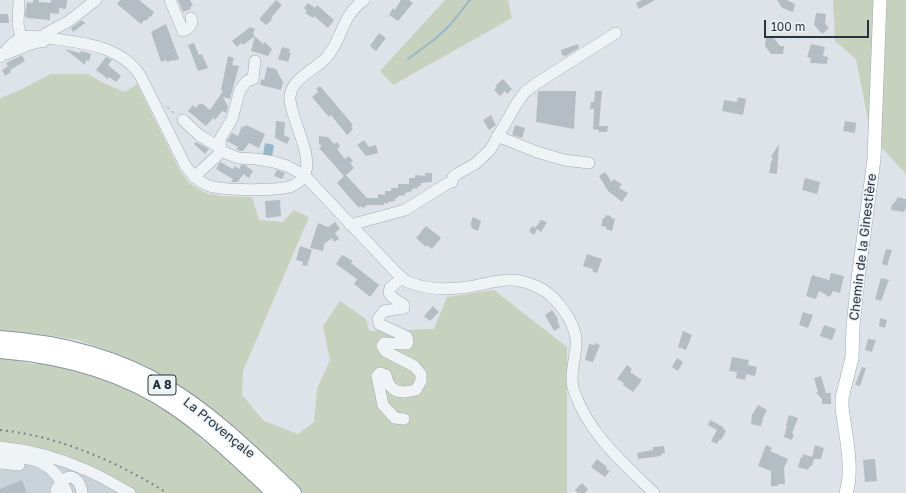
<!DOCTYPE html>
<meta charset="utf-8">
<style>
body{margin:0}
#map{position:relative;width:906px;height:493px;overflow:hidden;background:#dde3e8;font-family:"Golos Text",sans-serif}
canvas{display:block}
.scale{position:absolute;left:764px;top:20px;width:105px;height:18px;box-sizing:border-box;border:2px solid #27333f;border-top:0;padding-left:5px;font-size:12px;line-height:14px;white-space:nowrap;color:#27333f;-webkit-text-stroke:3px #edf2f5;paint-order:stroke}
</style>
<div id="map">
<canvas width="906" height="493"></canvas>
<div class="scale">100 m</div>
</div>
<script>
const c = document.querySelector('canvas').getContext('2d');
c.lineJoin = 'round';
function paint(path, color) { c.fillStyle = color; c.fill(path, 'evenodd'); }
function strokePath(path, color, width, dash) { c.strokeStyle = color; c.lineWidth = width; c.lineCap = dash ? 'butt' : 'round'; c.setLineDash(dash || []); c.stroke(path); }
function label(font, color, halo, rows, align = 'center') {
  c.font = font + ' "Golos Text",sans-serif'; c.lineWidth = 3; c.setLineDash([]); c.textBaseline = 'middle'; c.strokeStyle = halo; c.fillStyle = color; for (const [text, x, y, turn = 0] of rows) {
    c.save(); c.translate(x, y); c.rotate((+turn || 0) * Math.PI / 180); c.textAlign = isNaN(turn) ? turn : align; if (halo) c.strokeText(text, 0, 0); c.fillText(text, 0, 0); c.restore();
  }
}
const built = new Path2D(`
 M0,450L65,454L134,493H0Z`);
const green = new Path2D(`
 M445,0H508L512,18L393,85L380,71Z
 M833,0H906V174L871,136L856,59L835,41Z
 M51,74H88L101,82L125,92L137,84L180,171L190,184L206,193L221,196L252,197L259,220L283,222L294,210L309,217L243,371L242,395L264,421L298,434L314,422L317,389L330,360L323,326L340,301L366,319L369,331L434,329L447,297L494,290L567,347V493H303L279,469L220,416L168,378L145,366L119,355L78,340L33,333L0,330V98L18,91Z
 M0,357L33,364H56L99,376L158,403L191,428L197,435L206,443L224,454L267,493H134L65,454L0,450Z`);
const water = new Path2D(`
 M265,143L274,145L272,157L263,155Z`);
const stream = new Path2D(`
 M408,59L435,39L450,25L470,0`);
const building = new Path2D(`
 M33,0H39V2L51,3V0H67L66,9L59,8V14L50,13V20L27,18L25,16L27,2L33,3Z
 M120,0H139L154,12L151,17L150,16L146,21L144,20L141,24L117,4Z
 M178,0H190L193,6L190,7L191,9L183,12Z
 M276,0L282,5L272,17L271,21L266,25L260,20V18Z
 M401,0H409L413,3L398,21L389,15L393,8L395,10Z
 M642,0H655L639,9L636,3Z
 M777,0H787L795,4L793,12L782,8Z
 M308,3L315,8L317,5L334,20L328,28L314,16L313,18L305,13L307,11L304,8Z
 M816,13L826,14L825,23L829,28L822,34L814,25Z
 M0,14H8L9,23H0Z
 M82,20L85,23L73,32L71,28Z
 M166,24L179,59L173,61V60L167,62L166,60L161,62L151,32Z
 M250,27L255,29L253,34L255,36L243,45L241,43L237,47L232,41Z
 M379,33L386,38L376,51L370,46Z
 M255,36L263,44L265,42L272,49L268,56L251,51Z
 M766,36L773,37L780,46H784L783,54H771L765,46Z
 M194,43L199,55L202,54L208,68L198,71L188,45Z
 M578,44L579,48L564,57V55H562L561,50Z
 M811,44L825,47L823,56L828,57L827,64L810,63L811,58L807,57Z
 M282,47L290,49L289,53H291L288,62L278,59Z
 M65,49L80,53L81,51L91,54L89,61L86,60L85,65Z
 M22,55L25,61L10,70L6,63Z
 M228,56L234,58L232,65L239,66L230,99L223,97L228,107L226,113L222,111L215,120L213,118L206,126L188,111L193,105L196,108L199,104H203L210,110L223,91L221,90Z
 M106,57L112,60L108,65L121,76L116,82L109,77L108,79L96,70Z
 M8,66L11,72L5,76L2,70Z
 M267,67L276,69L283,82L281,90L260,85L261,79L264,80Z
 M503,79L512,89L507,94L505,91L500,96L494,90L497,87L495,86Z
 M320,86L353,125L351,127L353,129L347,135L331,115L329,117L312,97L318,92L316,89Z
 M538,91H576L574,129L536,122Z
 M595,91H602L599,126H608L607,132H599V130L593,129L594,109H590L591,102H594Z
 M738,97L746,99L743,115L722,111L724,100L737,102Z
 M491,115L496,125L489,130L483,120Z
 M276,121L285,122L284,135L290,138L287,144L275,138Z
 M845,121L856,123L855,133L843,131Z
 M246,125L265,134L259,148L249,143L243,151H240L236,149L238,147L227,141L232,133L238,136L242,126L244,127Z
 M515,125L525,128L522,138L512,135Z
 M319,136L328,137L334,144L337,142L340,146L337,149L345,159L349,156L353,161L350,163L354,168L346,175L367,198H378V194L385,195V191H391V188H398V184H409V178H415V175L425,176V173H432V182L421,183V186H418V188L412,189V191L405,193V195L398,196V198H395V201L388,202V204L384,203V205H367L363,208L360,206L359,208L337,183L344,176L319,148L322,146L319,144Z
 M364,140L369,147L376,145L378,153L366,156L357,145Z
 M196,142L209,149L205,154L194,144Z
 M779,144L777,174L769,173L771,162L773,158L771,157Z
 M220,162L233,169L235,166L239,169L241,165H245L253,171L249,178L243,174L238,182H231L233,179L216,169Z
 M277,170L285,173L282,179L274,176Z
 M605,172L612,182L613,179L622,184L619,188L628,193L622,202L608,191L599,176Z
 M805,178L820,182L817,194L802,190Z
 M897,197L906,199V209H905L904,212L891,210L892,204H894V201L896,202Z
 M280,200L281,216L266,218L265,201Z
 M605,215L611,216V218L615,219L612,231L606,229V227L601,226L603,218H605Z
 M473,217L481,221L478,231L471,228L472,226L470,225Z
 M541,220L547,222L541,232L537,229L534,235L529,231L532,226L535,228Z
 M335,222L340,229L335,233L339,239L334,242L332,238L324,244L323,251L310,248L318,223L328,227Z
 M426,226L441,238L432,249L427,245L426,247L416,238Z
 M300,246L312,250L307,266L302,265L303,262L296,260Z
 M886,249L892,250L887,266L882,264Z
 M587,254L602,259L597,273L592,271L593,269L583,266Z
 M342,255L353,261L351,263L379,285L370,297L354,284L357,279L336,264Z
 M831,273L844,276L840,293L833,291L830,297L819,291L816,299L806,296L812,275L829,280Z
 M881,278L889,280L881,301L875,299Z
 M433,306L439,312L430,321L424,316Z
 M552,310L558,319L557,320L560,327L554,331L545,315Z
 M803,312L813,315L808,328L799,325Z
 M880,318L887,320L885,328L879,326Z
 M824,325L836,329L832,340L820,336Z
 M683,331L692,335L686,350L678,347Z
 M868,339L876,340L872,352L865,350Z
 M595,343L600,345L593,362L585,360L589,344L594,345Z
 M732,357L749,360L748,365L757,367L755,376L746,374L745,380L736,378L737,372L729,371Z
 M677,358L683,362L678,371L672,367Z
 M627,365L632,369L630,372L642,380L633,392L623,385L624,383L617,379Z
 M862,367L866,368L860,386L855,385Z
 M821,376L826,393H831V404H822V399L816,393L818,392L814,378Z
 M758,405L767,410L763,418L761,426L751,424L752,415Z
 M789,415L798,418L792,433L794,434L792,440L784,437L787,426L786,425Z
 M710,420L723,427V428L726,431L721,440L720,439L717,444L711,441L717,430L708,425Z
 M766,445L772,448L770,451L788,459L784,468L785,484H778V486H771V471L758,466Z
 M815,445L824,448L821,459H814L812,466H810L808,470L798,467L801,457H803V454L812,457Z
 M664,446L665,453L661,454V456L638,459L637,453L653,450V447Z
 M597,459L607,467L606,469L610,471L605,477L591,467Z
 M875,459L877,481L865,482L863,460Z
 M22,480L27,493H0V489Z
 M582,483L588,489L585,493H578L575,490Z`);
const path = new Path2D(`
 M167,107L176,115`);
const minor = new Path2D(`
 M19,0L18,25L23,44
 M170,0L183,31C189,28 194,25 191,18
 M43,42L45,34L69,21L96,0
 M6,54L31,44L44,41
 M0,57C6,51 12,42 21,38C31,34 44,38 54,39C86,43 121,47 140,75L185,165C191,174 197,181 207,185C221,191 278,191 292,186C297,184 303,179 305,174C313,155 292,121 290,100C288,80 315,70 326,58C343,40 340,17 364,0
 M183,120L199,135L217,146L221,150L228,154L238,158L256,159L274,162L287,166L304,175L392,268C397,273 402,279 408,282C426,289 448,290 468,287C482,285 496,280 510,280C523,280 539,286 549,294C563,306 578,328 576,346C575,361 569,377 574,391C589,434 623,463 654,493
 M497,136L537,152L564,160L589,163
 M194,177L219,154L221,150L220,139L232,119L240,90L247,81L253,79L255,61
 M350,225L405,210L448,183L452,182L453,177L457,174L475,164L490,150L517,103L525,92L537,83L616,33
 M402,278L390,288L389,293L392,297L404,305V308L384,311L378,319L379,324L407,337L408,341L407,344L384,343L382,346L385,351L414,366L421,374V381L416,390C401,394 389,393 386,375L380,373L377,376L383,405L395,418L404,419
 M0,447C30,450 59,458 86,470C101,476 115,485 130,493
 M0,456C34,458 53,460 67,493
 M0,463L19,465
 M56,493V490C58,487 61,482 64,479C75,473 81,484 82,493`);
const major = new Path2D(`
 M846,493C854,467 845,434 842,407V398L852,358L853,326L858,279L874,159L880,0`);
const highway = new Path2D(`
 M0,339C59,343 116,357 167,388C214,416 253,456 293,493
 M0,350C61,355 123,371 174,406C211,431 243,463 275,493`);
const rail = new Path2D(`
 M0,430C59,436 118,462 167,493`);
const shields = [
 [162,385,28]
];
const shieldNames = [
 ["A 8",162,385]
];
const streetNames = [
 ["Chemin de la Ginestière",863,247,-83],
 ["La Provençale",219,428,39]
];
paint(built, '#cbd3da');
paint(green, '#c6d2be');
paint(water, '#97b7c9');
strokePath(stream, '#97b7c9', 2);
paint(building, '#b5bdc4');
strokePath(minor, '#a3abb2', 12);
strokePath(major, '#9da9b4', 14);
strokePath(highway, '#85939e', 18);
strokePath(path, '#bcc1c6', 1.5, [3, 3]);
strokePath(minor, '#f0f3f6', 11);
strokePath(major, '#fff', 13);
strokePath(highway, '#fff', 16);
strokePath(rail, '#778591', 2, [2, 4]);
for (const [x, y, w] of shields) { const box = new Path2D(); box.roundRect(x - w / 2, y - 10, w, 20, 3); c.fillStyle = '#edf2f5'; c.fill(box); strokePath(box, '#27333f', 1); }
label('bold 12px', '#27333f', null, shieldNames);
label('13px', '#27333f', '#edf2f5', streetNames);
</script>
